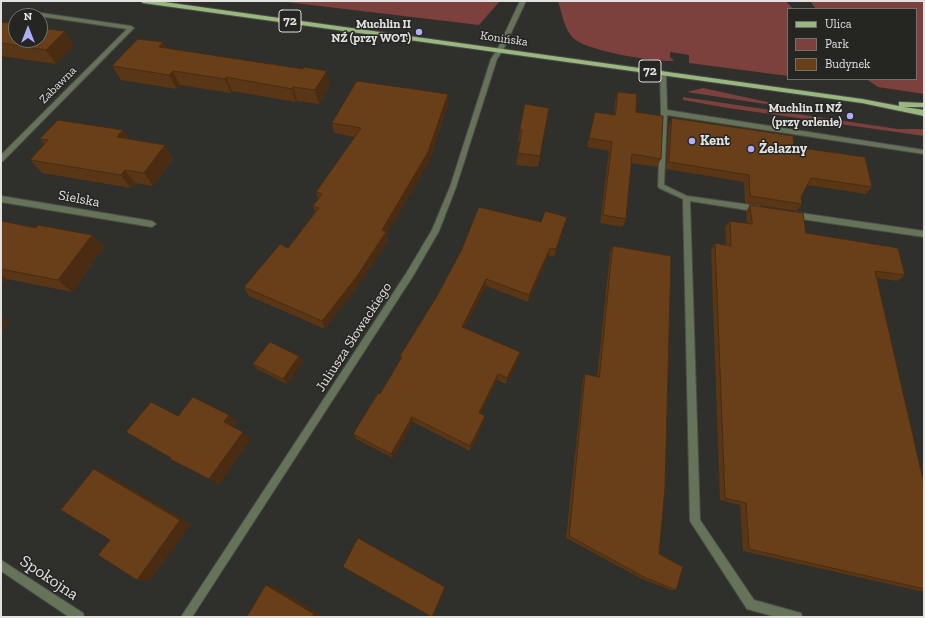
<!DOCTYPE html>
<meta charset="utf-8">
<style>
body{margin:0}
#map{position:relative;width:925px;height:618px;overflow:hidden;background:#2f2f2c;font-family:"Zilla Slab",serif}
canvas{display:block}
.frame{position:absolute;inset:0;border:2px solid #e3e2e1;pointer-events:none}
.legend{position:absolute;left:787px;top:8px;width:130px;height:72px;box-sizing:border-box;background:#252522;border:1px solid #71716e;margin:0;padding:5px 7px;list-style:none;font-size:12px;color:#e3e2e1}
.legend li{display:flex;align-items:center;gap:8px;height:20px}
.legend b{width:20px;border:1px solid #71716e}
.north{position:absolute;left:8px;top:8px;width:40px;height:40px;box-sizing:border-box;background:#252522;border:1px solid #71716e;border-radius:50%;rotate:0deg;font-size:11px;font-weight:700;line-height:16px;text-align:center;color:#e3e2e1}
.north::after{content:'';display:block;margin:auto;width:14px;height:18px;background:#aeaefb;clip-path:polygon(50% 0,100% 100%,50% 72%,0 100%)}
</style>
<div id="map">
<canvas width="925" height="618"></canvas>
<div class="frame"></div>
<ul class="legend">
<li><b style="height:5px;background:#9ab77f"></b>Ulica</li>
<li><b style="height:11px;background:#7c413c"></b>Park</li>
<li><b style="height:11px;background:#683f18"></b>Budynek</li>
</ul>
<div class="north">N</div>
</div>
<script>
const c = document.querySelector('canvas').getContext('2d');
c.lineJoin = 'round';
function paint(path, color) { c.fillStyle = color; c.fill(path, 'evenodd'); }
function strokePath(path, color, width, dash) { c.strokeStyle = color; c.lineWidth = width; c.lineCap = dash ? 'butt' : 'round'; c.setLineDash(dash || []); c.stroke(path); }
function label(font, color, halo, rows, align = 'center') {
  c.font = font + ' "Zilla Slab",serif'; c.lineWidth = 3; c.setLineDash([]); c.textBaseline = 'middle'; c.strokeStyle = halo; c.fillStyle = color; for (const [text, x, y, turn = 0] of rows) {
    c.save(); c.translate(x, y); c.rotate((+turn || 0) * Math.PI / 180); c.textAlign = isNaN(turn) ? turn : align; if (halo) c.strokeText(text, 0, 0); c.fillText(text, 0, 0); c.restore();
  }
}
const green = new Path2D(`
 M278,1H500L479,25Z
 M558,1H786L793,9H788V76L689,63V55L670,52V57L674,61C654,62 586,51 573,38C564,29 562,13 558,1Z
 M810,1H924V94L878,87L866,79H916V9H816Z
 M703,88L804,110L687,92Z
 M683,97L898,129H924V136L728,108L683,100Z`);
const lane = new Path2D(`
 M663,71L666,73L667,110L924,150V154L667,115L664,185L687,196L759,206L763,209L759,212L690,201L700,520L754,600L797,612L801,613L802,617H776L747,609L690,521L683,199L659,188L658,186L661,112L660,73Z
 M794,212L924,231V237L794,218L790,215Z`);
const street = new Path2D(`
 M520,1H526L503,50L497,59L456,187L439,231L413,276L192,617H181L407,272L432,230L450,187L491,59L497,50Z
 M34,12L131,26L134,28L3,161H1V155L127,29L32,15L31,14Z
 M1,196L152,221L156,224L152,227L1,202Z
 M1,560L83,613L84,617H69L1,571Z`);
const primary = new Path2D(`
 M140,1H157L862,99L899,106V102H902L924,103V107H904L924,110V116L862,103L143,3Z`);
const wall = new Path2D(`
 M1,22L74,45L56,64L1,56Z
 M163,42L166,48L330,85L319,104L297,101L296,102L232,91L231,93L180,85L177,89L121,80L112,66Z
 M618,92L636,112L661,159L657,167L631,163L626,219L623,227L600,223L609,151L587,147L595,112L614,115L615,101Z
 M448,94V104L429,162L386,235L388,241L357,287L325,329L249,296L244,287L288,248L315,212L313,206L318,199L316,192L355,137L334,133L332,123Z
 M549,108L538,167L516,165L520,141H518L520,130Z
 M672,118L794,147L872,187L866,194L807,185L801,197L802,204L797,211L745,203L744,182L666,169L669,125Z
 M40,139L130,140L165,145L173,159L153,186L135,183L131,188L42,173L30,160L44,144Z
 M750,205L806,233L905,275L897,281L877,278L924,484V592L743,551L740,505L720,500L711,250L715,243L726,245L725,227L730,221L747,224L746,211Z
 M567,217L554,257L548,255L528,302L486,286L465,328L520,352L519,358L506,384L497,380L480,414L484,421L470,451L413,422L393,458L356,439L353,434L380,394L401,359L400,356L541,222Z
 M1,221L36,228L92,235L104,247L72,292L7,279L1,286Z
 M613,246L659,554L676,590H671L642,579L566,538L583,379L585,374L597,377L610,252Z
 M299,356L303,361L287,384L257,369L253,364Z`);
const shadedWall = new Path2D(`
 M65,31L74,45L56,64L46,50Z
 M163,42L171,56L159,47Z
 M173,71L180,85L177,89L169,75Z
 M327,71L330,85L319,104L315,90Z
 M226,77L232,91L231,93L225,79Z
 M293,87L297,101L296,102L292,89Z
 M448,94V104L429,162L386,235L388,241L357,287L325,329L322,321L382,230Z
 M123,130L133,143L117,137Z
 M165,145L173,159L153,186L144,173Z
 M125,170L135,183L131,188L121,175Z
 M567,217L565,225L554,257L556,249Z
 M92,235L104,247L72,292L58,280Z
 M550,248L548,255L528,302L529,295Z
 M1,275L7,279L1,286Z
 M486,279V286L462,333V327Z
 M1,317L9,322L1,333Z
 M520,352L519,358L506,384L507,378Z
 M299,356L303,361L287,384L283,379Z
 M498,374L497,380L478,418L479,413Z
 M229,415L238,422L232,429L224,422Z
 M485,416L484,421L470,451V446Z
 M412,417L413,422L393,458L391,454Z
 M243,432L251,439L219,485L209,479Z
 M94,469L107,474L191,524L150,581L137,580Z
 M266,585L275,587L320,614L319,617H312Z
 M445,587H446L433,617H432Z`);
const building = new Path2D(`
 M1,22L16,24V40H40V28L65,31L46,50L1,43Z
 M138,39L163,42L159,47L303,69L304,67L327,71L315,90L293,87L292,89L226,77L225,79L173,71L169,75L112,66Z
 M357,81L448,94L428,152L382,230L386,232L355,279L322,321L244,287L280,244L288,248L319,208L313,206L322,194L316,192L361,128L332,123Z
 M618,92L637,94L636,112L663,116L661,159L632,154L626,219L603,215L612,142L589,138L595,112L615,115Z
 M525,104L549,108L540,156L518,153L522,130H520Z
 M672,118L793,136L794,147L865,157L872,187L811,178L801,197L802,204L750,196L749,175L669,162Z
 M58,120L123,130L117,137L165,145L144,173L125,170L121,175L30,160L48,140L40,139Z
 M750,205L803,213L806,233L898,248L905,275L875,271L924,484V589L749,549L746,503L725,498L715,243L731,246L730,221L752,224Z
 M479,207L541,222L545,211L567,217L556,249L550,248L529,295L486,279L462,327L520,352L507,378L498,374L479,413L485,416L470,446L412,417L391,454L353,434L378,393L380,394L402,357L400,356L437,296L461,251Z
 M1,221L36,228L38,225L92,235L58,280L1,269Z
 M613,246L671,256L665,488L659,554L683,567L676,590L646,578L569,536L585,374L599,377Z
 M270,342L299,356L283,379L253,364Z
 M193,397L229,415L224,422L243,432L209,479L170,459L171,458L126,432L151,402L178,416Z
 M94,469L180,520L137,580L98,555L110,540L61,510Z
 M358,538L445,587L432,617L343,567Z
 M266,585L314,614L312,617H247Z`);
const markers = [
 [419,32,4,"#aeaefb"],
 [850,116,4,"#aeaefb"],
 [692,141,4,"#aeaefb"],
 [751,149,4,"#aeaefb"]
];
const farPoinames = [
 ["Muchlin II",411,25],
 ["NŹ (przy WOT)",411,39],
 ["Muchlin II NŹ",842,109],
 ["(przy orlenie)",842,123]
];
const farStreetnames = [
 ["Konińska",504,39,8],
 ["Zabawna",58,85,-45]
];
const shields = [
 [290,21,22],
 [650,71,22]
];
const shieldNames = [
 ["72",290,21],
 ["72",650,71]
];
const poiNames = [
 ["Kent",700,141],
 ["Żelazny",759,149]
];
const streetNames = [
 ["Sielska",79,199,10],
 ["Juliusza Słowackiego",354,337,-57]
];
const nearStreetnames = [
 ["Spokojna",49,578,34]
];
paint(green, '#7c413c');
strokePath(lane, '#4c4c49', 2);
strokePath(street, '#4c4c49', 2);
strokePath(primary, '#4c4c49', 2);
paint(lane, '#657358');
paint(street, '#657358');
paint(primary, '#9ab77f');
paint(wall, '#593615');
paint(shadedWall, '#492c11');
paint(building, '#683f18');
strokePath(building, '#492c11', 1);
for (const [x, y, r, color] of markers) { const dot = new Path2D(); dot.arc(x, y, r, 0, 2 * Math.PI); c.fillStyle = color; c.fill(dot); strokePath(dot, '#252522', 1.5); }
label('bold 12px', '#e3e2e1', '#252522', farPoinames, 'right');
label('12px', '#e3e2e1', '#252522', farStreetnames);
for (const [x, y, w] of shields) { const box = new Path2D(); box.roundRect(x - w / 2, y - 11, w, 22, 3); c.fillStyle = '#252522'; c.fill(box); strokePath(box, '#e3e2e1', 1); }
label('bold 13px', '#e3e2e1', null, shieldNames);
label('bold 14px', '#e3e2e1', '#252522', poiNames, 'left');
label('14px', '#e3e2e1', '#252522', streetNames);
label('17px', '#e3e2e1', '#252522', nearStreetnames);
</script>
